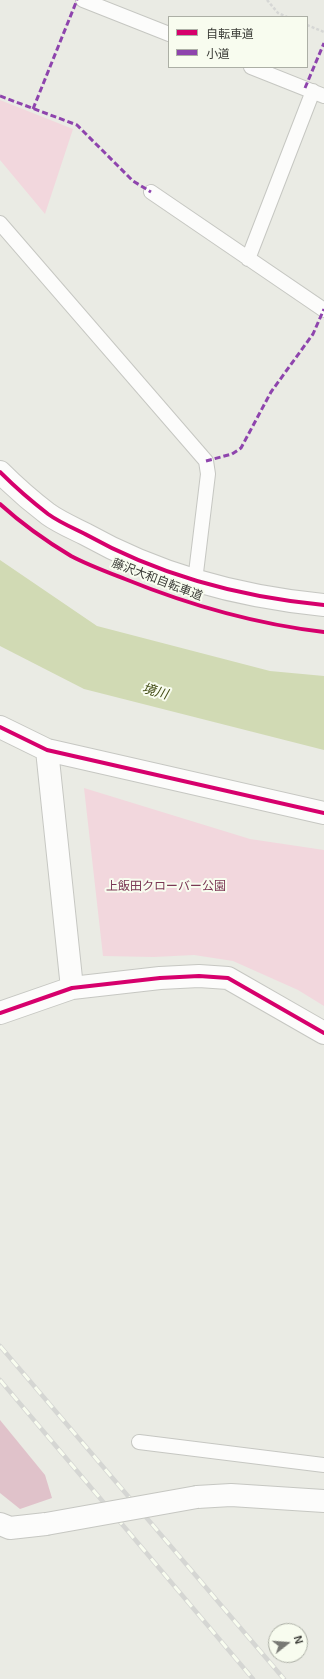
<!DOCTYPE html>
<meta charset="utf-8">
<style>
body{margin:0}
#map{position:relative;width:324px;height:1679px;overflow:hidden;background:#eaebe4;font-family:Helvetica,"Noto Sans JP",sans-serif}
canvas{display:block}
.legend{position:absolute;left:168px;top:16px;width:140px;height:52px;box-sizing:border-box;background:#f8fcef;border:1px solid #acafa5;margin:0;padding:5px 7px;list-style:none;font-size:12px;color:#3b3c37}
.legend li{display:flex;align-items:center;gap:8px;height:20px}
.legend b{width:20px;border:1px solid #acafa5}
.north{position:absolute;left:268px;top:1623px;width:40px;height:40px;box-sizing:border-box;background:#f8fcef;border:1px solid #acafa5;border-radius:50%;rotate:73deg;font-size:11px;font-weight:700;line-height:16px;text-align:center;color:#3b3c37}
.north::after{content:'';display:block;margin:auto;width:14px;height:18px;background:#787974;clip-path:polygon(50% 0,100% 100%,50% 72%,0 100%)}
</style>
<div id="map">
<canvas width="324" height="1679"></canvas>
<ul class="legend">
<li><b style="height:5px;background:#d6006c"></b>自転車道</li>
<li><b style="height:5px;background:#8e44ad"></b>小道</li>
</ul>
<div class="north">N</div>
</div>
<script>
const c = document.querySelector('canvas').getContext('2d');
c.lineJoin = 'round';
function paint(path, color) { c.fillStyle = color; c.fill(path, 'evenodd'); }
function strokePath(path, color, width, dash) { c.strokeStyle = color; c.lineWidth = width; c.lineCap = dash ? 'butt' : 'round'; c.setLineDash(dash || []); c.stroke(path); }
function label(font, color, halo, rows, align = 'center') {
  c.font = font + ' Helvetica,"Noto Sans JP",sans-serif'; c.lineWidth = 4; c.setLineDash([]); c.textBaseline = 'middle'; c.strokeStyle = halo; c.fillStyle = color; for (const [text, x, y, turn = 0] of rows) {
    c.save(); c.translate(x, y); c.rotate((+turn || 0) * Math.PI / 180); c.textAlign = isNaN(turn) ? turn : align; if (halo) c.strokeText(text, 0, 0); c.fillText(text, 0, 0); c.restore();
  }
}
const green = new Path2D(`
 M0,100L73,129L45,214L0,160Z
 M84,788L250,839L324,850V1006L298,990L233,961L194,955L154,957L103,956Z`);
const forest = new Path2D(`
 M0,1420L45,1475L52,1498L20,1509L0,1493Z`);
const water = new Path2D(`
 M0,560L97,626L270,671L324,676V750L84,689L0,646Z`);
const path = new Path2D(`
 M267,0L278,13L287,17
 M307,25L324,32`);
const lane = new Path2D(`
 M83,0L169,34
 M251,67L324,96
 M151,192L324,310
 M0,223L206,461L208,474L195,581
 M248,259L313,91
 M139,1442L324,1465`);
const street = new Path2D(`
 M0,472C15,487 31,501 48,514C59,522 73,528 85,534C158,575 241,597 324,605
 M0,727L47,750L324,813
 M47,750L72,988
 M0,1013L72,988L160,978L199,976L228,978L324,1033
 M197,1497L231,1495L324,1501
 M0,1524L10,1528L46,1524`);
const rail = new Path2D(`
 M0,1346L284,1679
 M0,1380L253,1679`);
const streetBridge = new Path2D(`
 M46,1524L197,1497`);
const quiet = new Path2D(`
 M305,88L324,43
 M0,96L77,125L133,181L151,192
 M33,109L77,0
 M206,461L232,454L241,448L271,392L313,334L324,309`);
const cycleway = new Path2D(`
 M0,472C15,487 31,501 48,514C59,522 73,528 85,534C158,575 241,597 324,605
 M0,504C22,524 46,541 71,556C88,565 107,572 125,579C189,605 255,624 324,632
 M0,727L47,750L324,813
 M0,1013L72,988L160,978L199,976L228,978L324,1033`);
const streetNames = [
 ["藤沢大和自転車道",157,580,21]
];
const parkNames = [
 ["上飯田クローバー公園",166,887]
];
const waterNames = [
 ["境川",155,692,15]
];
paint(green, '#f2d7dd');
paint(forest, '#e0c2ca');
paint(water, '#d1dab4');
strokePath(lane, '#c6c7c2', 16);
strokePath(street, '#c6c7c2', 24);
strokePath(path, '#d6d7d5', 2.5, [3, 2]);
strokePath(lane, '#fcfcfb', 14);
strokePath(street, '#fcfcfb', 22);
strokePath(rail, '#d5d6d3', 4.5);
strokePath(rail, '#f8fcef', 3, [9]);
strokePath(streetBridge, '#c6c7c2', 24, []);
strokePath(streetBridge, '#fcfcfb', 22);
strokePath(quiet, '#8e44ad', 3, [6, 3]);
strokePath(cycleway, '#d6006c', 4);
label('12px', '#3b3c37', '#f8fcef', streetNames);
label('12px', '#7b3855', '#f8fcef', parkNames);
label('italic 13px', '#414b13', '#f8fcef', waterNames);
</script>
